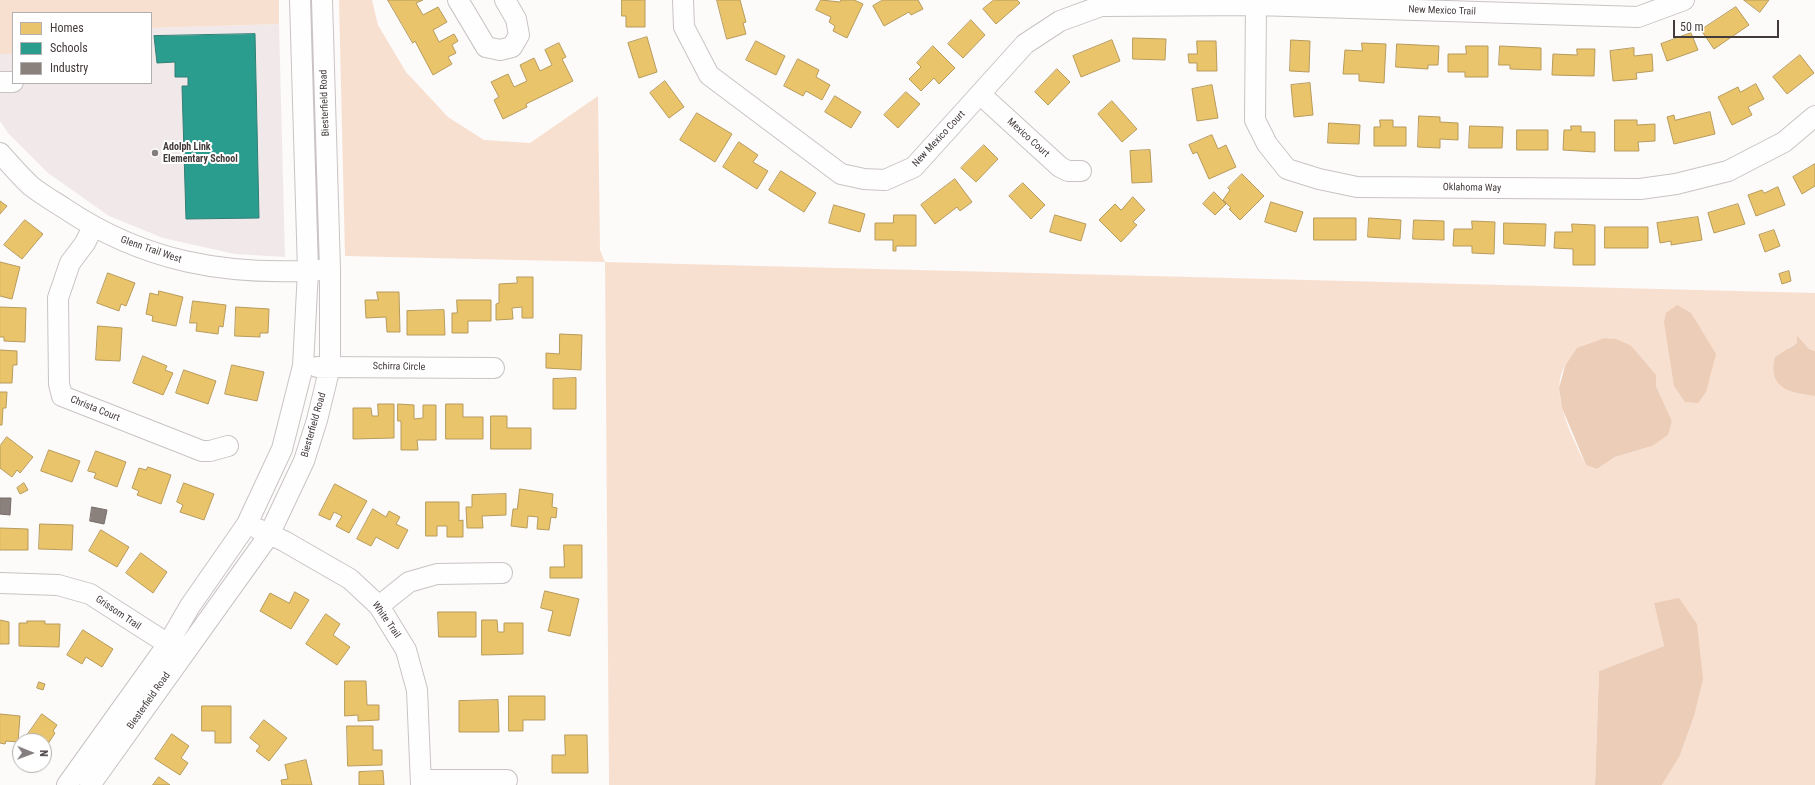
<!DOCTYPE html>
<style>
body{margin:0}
#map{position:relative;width:1815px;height:785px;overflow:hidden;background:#fdfafa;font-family:"Roboto Condensed",sans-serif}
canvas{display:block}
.legend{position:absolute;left:12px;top:12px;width:140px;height:72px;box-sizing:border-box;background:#fff;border:1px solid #b4b0b0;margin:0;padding:5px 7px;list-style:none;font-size:12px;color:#433a3a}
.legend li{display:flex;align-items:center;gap:8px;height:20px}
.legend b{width:20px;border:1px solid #b4b0b0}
.north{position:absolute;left:12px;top:733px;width:40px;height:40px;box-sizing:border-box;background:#fff;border:1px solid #b4b0b0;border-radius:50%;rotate:91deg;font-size:11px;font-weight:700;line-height:16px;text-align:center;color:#433a3a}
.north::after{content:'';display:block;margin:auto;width:14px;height:18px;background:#847d7d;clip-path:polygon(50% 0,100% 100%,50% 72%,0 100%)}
.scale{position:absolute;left:1673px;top:20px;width:106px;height:18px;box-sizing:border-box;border:2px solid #433a3a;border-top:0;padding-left:5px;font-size:12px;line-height:14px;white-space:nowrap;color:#433a3a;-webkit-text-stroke:3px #fff;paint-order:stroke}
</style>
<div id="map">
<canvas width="1815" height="785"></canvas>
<ul class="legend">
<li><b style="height:11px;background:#e9c46a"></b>Homes</li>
<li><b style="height:11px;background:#2a9d8f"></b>Schools</li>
<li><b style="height:11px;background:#8a817c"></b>Industry</li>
</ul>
<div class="north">N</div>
<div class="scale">50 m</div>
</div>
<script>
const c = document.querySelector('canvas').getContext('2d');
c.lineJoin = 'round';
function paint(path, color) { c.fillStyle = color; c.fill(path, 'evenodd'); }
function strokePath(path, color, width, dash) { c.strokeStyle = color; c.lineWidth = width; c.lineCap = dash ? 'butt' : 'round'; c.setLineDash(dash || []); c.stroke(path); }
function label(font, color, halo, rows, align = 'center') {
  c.font = font + ' "Roboto Condensed",sans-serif'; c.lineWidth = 4; c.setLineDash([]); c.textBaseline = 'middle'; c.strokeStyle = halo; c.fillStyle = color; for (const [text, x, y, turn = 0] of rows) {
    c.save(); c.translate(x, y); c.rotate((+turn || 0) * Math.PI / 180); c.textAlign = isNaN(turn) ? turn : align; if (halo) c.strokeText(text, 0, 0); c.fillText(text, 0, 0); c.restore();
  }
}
const built = new Path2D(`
 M279,24L285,257L235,254L163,238L109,216L48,173L8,133L0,121V54H13V83H151V28Z`);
const green = new Path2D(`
 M0,0H279V24L151,28V13H13V54H0Z
 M339,0H372L378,25L406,72L448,117L484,140L530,143L598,96L600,250L605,262L1815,293V351L1809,349L1798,336L1797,343L1788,348L1800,394L1815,396V785H1662L1680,754L1694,716L1654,603L1664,646L1599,671L1595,785H609L605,262L345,256ZM1605,338C1631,340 1640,357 1655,375L1656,386L1672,421L1652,446L1615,457L1597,469L1586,465C1574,441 1548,392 1565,366C1569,360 1597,343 1605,338Z`);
const forest = new Path2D(`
 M1677,305L1691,313L1716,354L1706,392L1698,403L1685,402L1674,386L1664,322L1666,313Z
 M1797,335L1809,349L1815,351V396C1790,393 1767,388 1775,357L1797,343Z
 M1605,338L1616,339L1630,345L1640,356L1656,375V386L1672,421L1668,435L1652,446L1615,457L1597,469L1586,465L1562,408L1559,388L1565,366L1577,348Z
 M1679,598L1697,624L1703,679L1694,716L1680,755L1662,785H1595L1599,671L1664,646L1654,603Z`);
const homes = new Path2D(`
 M388,0H423L416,3L423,15L438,7L447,22L433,30L439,42L454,34L458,41L452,45L456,53L448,57L452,64L433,75L415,41L413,43Z
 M622,0H645V27H626V16H622Z
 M717,0H740L746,22L743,23L746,34L727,39Z
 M821,0L840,2L841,0H854L863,4L847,38L833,31L835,26L829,22L831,17L816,10Z
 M883,0H918L923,9L911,15L909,12L884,26L873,6Z
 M994,0H1017L1020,3L996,24L983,9Z
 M1744,0H1769L1760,12Z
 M1736,7L1749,25L1714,49L1701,30Z
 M971,20L985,35L963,58L948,44Z
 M1691,33L1698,50L1667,61L1661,44Z
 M647,37L657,72L639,78L628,43Z
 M1133,38L1166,39L1165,60L1133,59Z
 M1112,40L1120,61L1081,77L1073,56Z
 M1291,40L1310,41L1309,72L1290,71Z
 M756,41L785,56L776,75L746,60Z
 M1197,41H1216L1217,71H1197V63H1189L1188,54H1197Z
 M559,43L566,57L562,59L573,81L526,104L527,107L503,119L494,100L499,97L491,82L508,74L514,87L527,81L520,65L534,58L540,71L552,65L545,50Z
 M1362,43L1386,44L1384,83L1359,81V74H1343L1345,50L1362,51Z
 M1397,44L1439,46L1438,65H1428V69L1396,67Z
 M933,46L955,68L939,84L934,78L921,91L909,79L921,67L917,63Z
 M1466,46H1488V77H1465V72H1448V54H1466Z
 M1500,46L1541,48V70L1510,69V65H1499Z
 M1634,48V56L1652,54L1653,71L1636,73L1637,79L1613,81L1610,51Z
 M1577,49H1595L1594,76L1552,75L1553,54L1577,55Z
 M1800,55L1814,73L1787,94L1773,77Z
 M798,59L819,70L816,77L830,85L822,100L806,91L803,96L784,86Z
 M1057,69L1070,82L1048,105L1035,92Z
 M665,81L684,107L669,118L650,93Z
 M1310,83L1313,115L1294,117L1291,85Z
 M1756,84L1764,99L1748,107L1752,115L1732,125L1718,97L1738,87L1740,92Z
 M1212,85L1218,118L1197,121L1192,89Z
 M906,92L920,104L898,128L884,115Z
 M835,96L861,112L851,128L825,112Z
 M1112,101L1137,129L1122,142L1098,114Z
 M1710,112L1715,134L1674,144L1667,117L1674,115L1675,120Z
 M697,113L732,134L715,162L680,140Z
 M1419,116L1440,117V122L1458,123V140L1440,139V148L1418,147Z
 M1380,120H1393V127H1406V146H1374V127H1380Z
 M1615,120H1637V125L1655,124V141L1638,142L1639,151H1615Z
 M1329,123L1360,125L1359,144L1328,143Z
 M1470,126L1503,127L1502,148H1469Z
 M1571,126H1581V132H1595V152L1563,150L1564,130H1571Z
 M1517,130H1548V150H1517Z
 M1212,135L1218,149L1226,145L1236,167L1209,179L1197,152L1193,154L1189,145Z
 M739,142L758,155L753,162L768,171L757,189L723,167Z
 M984,145L998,159L976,182L961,168Z
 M1150,150L1152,182L1132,183L1130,151Z
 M1815,164V186L1802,194L1793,177Z
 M781,171L816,193L804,212L769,190Z
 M1242,174L1264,196L1240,220L1229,209L1231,208L1223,200L1230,190L1228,188Z
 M955,179L972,202L960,211L957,207L935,224L921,205Z
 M1023,183L1045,205L1031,219L1009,196Z
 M1778,187L1785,205L1756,216L1748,195L1762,190L1764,193Z
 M1214,192L1226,204L1215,215L1203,204Z
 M1133,197L1145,210L1133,222L1137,225L1121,242L1099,220L1115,204L1121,210Z
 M0,201L7,206L0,214Z
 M1271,202L1303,212L1296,232L1265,222Z
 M1738,204L1745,224L1714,233L1708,213Z
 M834,205L865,214L860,232L829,223Z
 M894,215H916V246H896V251H893V240H875V223H893Z
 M1055,215L1086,224L1081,241L1050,232Z
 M1698,217L1702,240L1671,245V241L1660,243L1657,223Z
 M1314,218H1356V240H1314Z
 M1369,218L1401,220L1400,239L1368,237Z
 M25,220L43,234L22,259L4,245Z
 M1414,220L1444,221V240L1413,239Z
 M1472,221L1495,222L1494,254L1472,253V246H1453L1454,229H1472Z
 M1504,223L1546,224L1545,246L1504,244Z
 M1572,224L1595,225V265H1573V249L1554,248L1555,232H1572Z
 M1605,227H1648V248H1605Z
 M1774,230L1780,246L1765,252L1759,235Z
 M0,262L20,267L12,299L0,296Z
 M1789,271L1791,281L1782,284L1779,274Z
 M108,273L135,283L126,306L121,304L119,311L97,303Z
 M517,277H533V318H522V307L512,308L513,319L496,320V304L499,303V284L517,283Z
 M159,291L183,297L176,326L152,321L153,316L146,314L150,293L158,295Z
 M377,292H399L400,332H387L386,317L366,318L365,300H378Z
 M457,300H491V321H468V333H452V313H457Z
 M193,301L226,305L223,327L219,326L218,334L196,331L197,323H190Z
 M0,307L26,308L25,342L4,341V337H0Z
 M236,307L269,309L268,333H260V337L235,336Z
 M444,310L445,335H407V311Z
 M98,326L122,328L120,361L96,360Z
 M560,334L582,335L581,370L546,368V353L559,354Z
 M0,350L17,351V365H13L12,383H0Z
 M143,356L167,366L165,370L173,373L163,395L133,383Z
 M232,365L264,372L257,401L225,394Z
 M184,370L216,381L208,404L176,393Z
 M576,378V409H553V379Z
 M0,392H7L6,408H3L2,425H0Z
 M378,404H394V438L353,439V408H371L372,416H378Z
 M398,404L414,405V419L423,418V405H436V440H417L418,450H401V421H398Z
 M446,404H463V417H483V439H446Z
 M491,416H507V428H531V449H491Z
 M7,437L33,457L20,473L17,470L12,477L0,468V446Z
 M49,450L80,461L72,482L41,471Z
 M96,451L126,462L117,487L94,478L96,473L88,471Z
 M148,467L171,475L161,504L137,495L139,491L132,488L139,468L146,470Z
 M24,483L28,490L20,494L17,488Z
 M184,483L214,494L204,520L180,512L183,505L177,502Z
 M335,484L367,501L349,533L336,526L342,516L334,512L330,520L319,515Z
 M520,489L553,494L552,507L557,508L556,518L551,517L549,530L537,529L538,517L528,516L527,528L511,526L513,509H517Z
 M506,494V515L482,516L483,528H467L466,507H472V495Z
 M426,502H459V521L463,520V537H447V526H437V536H426Z
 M373,509L386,517L389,511L400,517L396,524L408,530L398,549L376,537L371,546L357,539Z
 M40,524L73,525L72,550L39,549Z
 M0,528L28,529V550H0Z
 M101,530L129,547L117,567L89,551Z
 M564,545H582V578H550V567H564Z
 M141,553L167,572L153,593L126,573Z
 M545,591L579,599L570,636L548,631L553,611L541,608Z
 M295,592L309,600L291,629L260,611L270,593L289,603Z
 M438,612H476V637H439Z
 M326,614L340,624L333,635L350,647L337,665L306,644Z
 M0,620L9,622V644H0Z
 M482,620H497L498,632H504V623H523V654L482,655Z
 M27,621H45V624H60L59,647L19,646V623H27Z
 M83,630L113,649L102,667L86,657L82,664L67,655Z
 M345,681H366L367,705H379V720L358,721V715L345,716Z
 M39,682L45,684L43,690L37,688Z
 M509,696H545V720H523V731H509Z
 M498,700L499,732H459V701Z
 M202,706H231V743H215V731H202Z
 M0,714L20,716L18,742L6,741L5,744L0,743Z
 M42,714L57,725L53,731L55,733L44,750V741H30L32,737L28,734Z
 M264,720L287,738L269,761L256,751L260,746L250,738Z
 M347,726H373V750H382V765L348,766Z
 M172,734L189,746L181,758L188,763L180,775L155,759Z
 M565,735H587L588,773H552V755H565Z
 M306,760L312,785H282L281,780L288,779L285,765Z
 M383,771L384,785H359V772Z
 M159,777L170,785H153Z`);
const schools = new Path2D(`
 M255,34L259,218L186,219L182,86H188V77H175V62L157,63L154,36Z`);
const industry = new Path2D(`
 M0,498H11L10,515L0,514Z
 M92,507L107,510L104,524L90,521Z`);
const minor = new Path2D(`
 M458,0L486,47L500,50L512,47L519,35L516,19L505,0
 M683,0L684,27L709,75L841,174L864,179L885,180L914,167L1025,44L1060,21L1101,6L1256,5L1638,17L1684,0
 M1256,5L1255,120L1267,144L1287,169L1319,179L1357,187L1640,189L1676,184L1728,171L1784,142L1815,116
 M0,82H13
 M980,94L1060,167L1068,171H1081
 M0,153C10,164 20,176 31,186C41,194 53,201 64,208C144,262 226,276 320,270
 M93,227L85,243L70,263L58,298L59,384L62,396L202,451H210L228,446
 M317,367L494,368
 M258,529L284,541L350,579L379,606L406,650L417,690L421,785
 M0,583L58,585L90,594L168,644L176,653
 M379,606L409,582L437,574L502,573
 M421,780H507
 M67,785L168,644L190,606L247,524L282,449L303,366L308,271L300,0
 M90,785L269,535L304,461L317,420L330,367V270L322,0`);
const markers = [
 [155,153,4,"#847d7d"]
];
const streetNames = [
 ["New Mexico Trail",1442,11,2],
 ["Biesterfield Road",325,103,-92],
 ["Mexico Court",1028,138,42],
 ["New Mexico Court",939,139,-47],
 ["Oklahoma Way",1472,188,1],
 ["Glenn Trail West",151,250,19],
 ["Schirra Circle",399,367,1],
 ["Christa Court",95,409,22],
 ["Biesterfield Road",314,425,-74],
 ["Grissom Trail",118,613,34],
 ["White Trail",386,620,55],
 ["Biesterfield Road",149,701,-55]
];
const poiNames = [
 ["Adolph Link",163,147],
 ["Elementary School",163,159]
];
paint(built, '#f1e9e9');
paint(green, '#f8e0d0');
paint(forest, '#eccdb8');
paint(homes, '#e9c46a');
strokePath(homes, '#b79b5c', 1);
paint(schools, '#2a9d8f');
strokePath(schools, '#327f76', 1);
paint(industry, '#8a817c');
strokePath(industry, '#756c68', 1);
strokePath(minor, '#c9c3c4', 22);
strokePath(minor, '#fffefe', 20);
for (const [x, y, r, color] of markers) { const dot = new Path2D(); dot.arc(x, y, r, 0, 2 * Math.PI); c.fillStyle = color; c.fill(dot); strokePath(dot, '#fff', 1.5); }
label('10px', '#433a3a', '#fff', streetNames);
label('bold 10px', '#433a3a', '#fff', poiNames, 'left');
</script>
